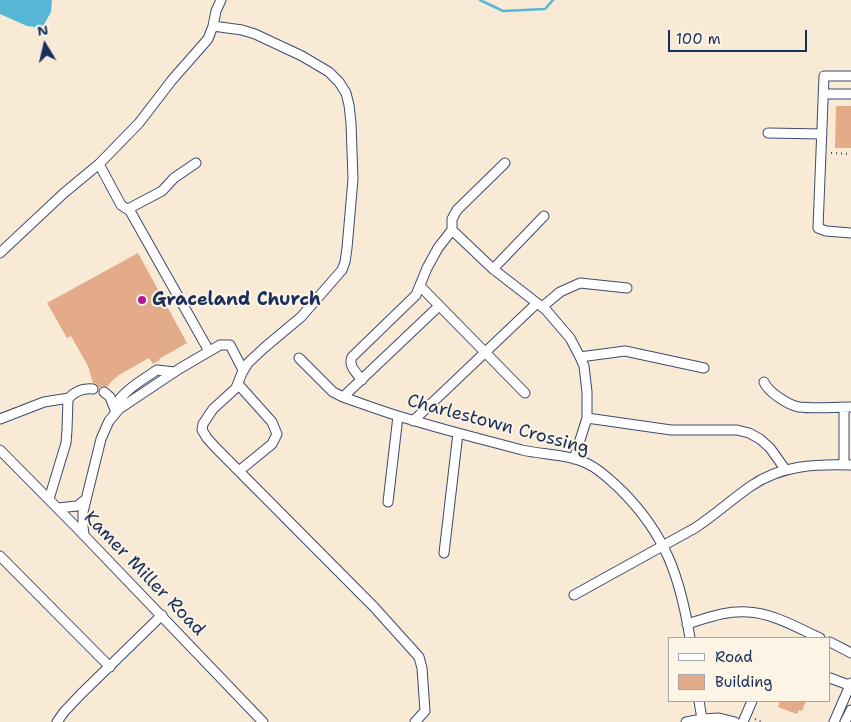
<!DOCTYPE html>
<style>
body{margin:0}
#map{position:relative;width:851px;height:722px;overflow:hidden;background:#f8ead4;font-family:"Shantell Sans",sans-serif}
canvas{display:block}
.legend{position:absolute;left:668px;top:637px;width:162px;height:65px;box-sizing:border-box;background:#fcf5e5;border:1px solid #a2a6af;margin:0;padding:6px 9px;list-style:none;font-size:15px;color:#1b2f5e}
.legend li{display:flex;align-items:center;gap:10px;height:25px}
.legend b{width:25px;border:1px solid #a2a6af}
.north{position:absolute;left:20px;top:20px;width:50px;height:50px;-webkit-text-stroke:4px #fcf5e5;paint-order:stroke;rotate:351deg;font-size:14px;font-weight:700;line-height:20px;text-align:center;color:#1b2f5e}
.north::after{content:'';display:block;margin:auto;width:18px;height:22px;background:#1b2f5e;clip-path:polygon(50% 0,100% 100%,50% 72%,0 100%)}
.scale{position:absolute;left:668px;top:30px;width:139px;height:22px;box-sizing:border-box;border:2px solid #1b2f5e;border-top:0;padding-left:6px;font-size:15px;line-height:18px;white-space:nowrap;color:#1b2f5e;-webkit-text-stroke:4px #fcf5e5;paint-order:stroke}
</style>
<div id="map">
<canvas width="851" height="722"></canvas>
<ul class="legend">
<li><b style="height:6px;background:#fff"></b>Road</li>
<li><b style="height:14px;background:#e3ab89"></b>Building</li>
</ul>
<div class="north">N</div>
<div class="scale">100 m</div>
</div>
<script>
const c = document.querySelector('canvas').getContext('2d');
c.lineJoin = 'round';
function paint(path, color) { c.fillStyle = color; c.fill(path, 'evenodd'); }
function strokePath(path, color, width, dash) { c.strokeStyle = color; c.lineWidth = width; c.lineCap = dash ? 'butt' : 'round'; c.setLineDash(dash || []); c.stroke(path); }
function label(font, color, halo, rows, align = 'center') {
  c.font = font + ' "Shantell Sans",sans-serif'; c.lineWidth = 4; c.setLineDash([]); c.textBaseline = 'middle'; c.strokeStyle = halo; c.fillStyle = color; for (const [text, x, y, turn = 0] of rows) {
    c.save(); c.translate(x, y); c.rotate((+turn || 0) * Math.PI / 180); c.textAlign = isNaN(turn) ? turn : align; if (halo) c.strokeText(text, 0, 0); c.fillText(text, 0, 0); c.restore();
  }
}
const water = new Path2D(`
 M0,0H52L51,12L42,28L27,26L0,14Z`);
const stream = new Path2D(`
 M480,0L503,11L545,9L553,0`);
const building = new Path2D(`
 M836,106H851V148H835Z
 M138,253L187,343L159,359L160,360L153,364L149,358L119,375L111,382L107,387L102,386L99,388L97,384L93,383L88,366L71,336L67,338L47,303Z
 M780,701H806L802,711L799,710L797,714L778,707Z`);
const path = new Path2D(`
 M831,153L851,154
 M755,719L762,722`);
const minor = new Path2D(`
 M213,26L242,30L255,34L302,56L329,72L339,82L346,93L349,105L351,123L353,179L347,248L345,262L342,270L301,317L264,348L248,363L242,373L236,388L213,409L203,424L202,430L207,438L215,447L374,607L419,657L422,668L425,711L415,722
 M851,76H824L818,228L826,231L851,233
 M824,94H851
 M768,133L822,134
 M99,164L121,205L130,211L209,351
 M128,209L162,191L174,178L196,163
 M452,230L493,269L546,310L570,338L580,357L584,366L587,392V418L574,459
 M0,253L64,193L99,164L139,123L172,80L208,39L213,26L216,11L221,0
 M493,269L544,216
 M420,286L525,393
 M542,307L560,292L580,283L627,288
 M580,357L625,351L704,368
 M299,358L333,392L343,397C366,405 389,414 412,420C448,431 485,440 522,450C544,455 568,454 588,464C601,470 611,481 621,490C666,535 680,577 690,638
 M362,380C356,372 348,366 352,357L416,295L427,268L438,248L452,230V219L457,210L505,163
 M764,382C768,392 788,405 799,407C816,409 834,407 851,407
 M238,384L272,422L277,434L272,444L239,471
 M104,392L110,397L115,410
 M343,397L439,306
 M114,407C123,391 142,380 157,370L174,372
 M587,418L671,430H737L749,433L760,439L770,448L785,469
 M0,419L44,402L69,398
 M413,421L537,303
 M0,450L77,528L263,722
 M844,465V407
 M49,499L66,443L67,430L68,399C74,392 83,388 93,389
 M388,502L398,416
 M58,508L77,506L86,499
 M84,535L83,526V512L101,439L109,421L119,409L179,369L220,345H230L243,370
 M444,553L458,433
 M0,556L110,667
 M574,595L695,528C715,515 732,499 751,486C781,465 816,464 851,465
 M687,624C707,618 728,610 748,612C772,613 798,628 820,638
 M830,642L851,653
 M830,678L846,684H851
 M699,701L702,719L719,718L735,722
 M57,722L64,712L80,695L162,615
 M686,722L702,719V722
 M743,722L752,701
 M834,722L851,683
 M845,722L851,710`);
const markers = [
 [142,300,5,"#b5179e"]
];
const poiNames = [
 ["Graceland Church",152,300]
];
const streetNames = [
 ["Charlestown Crossing",498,425,15],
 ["Kamer Miller Road",144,574,46]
];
paint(water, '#58b7d7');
strokePath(stream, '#58b7d7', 2.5);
paint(building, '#e3ab89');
strokePath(minor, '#3c4b70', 11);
strokePath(path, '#3c4b70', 2, [1, 4]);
strokePath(minor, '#fff', 9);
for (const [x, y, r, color] of markers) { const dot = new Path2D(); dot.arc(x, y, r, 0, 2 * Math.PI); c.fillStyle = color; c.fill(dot); strokePath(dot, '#fcf5e5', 2); }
label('bold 18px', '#1b2f5e', '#fcf5e5', poiNames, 'left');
label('18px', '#1b2f5e', '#fcf5e5', streetNames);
</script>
